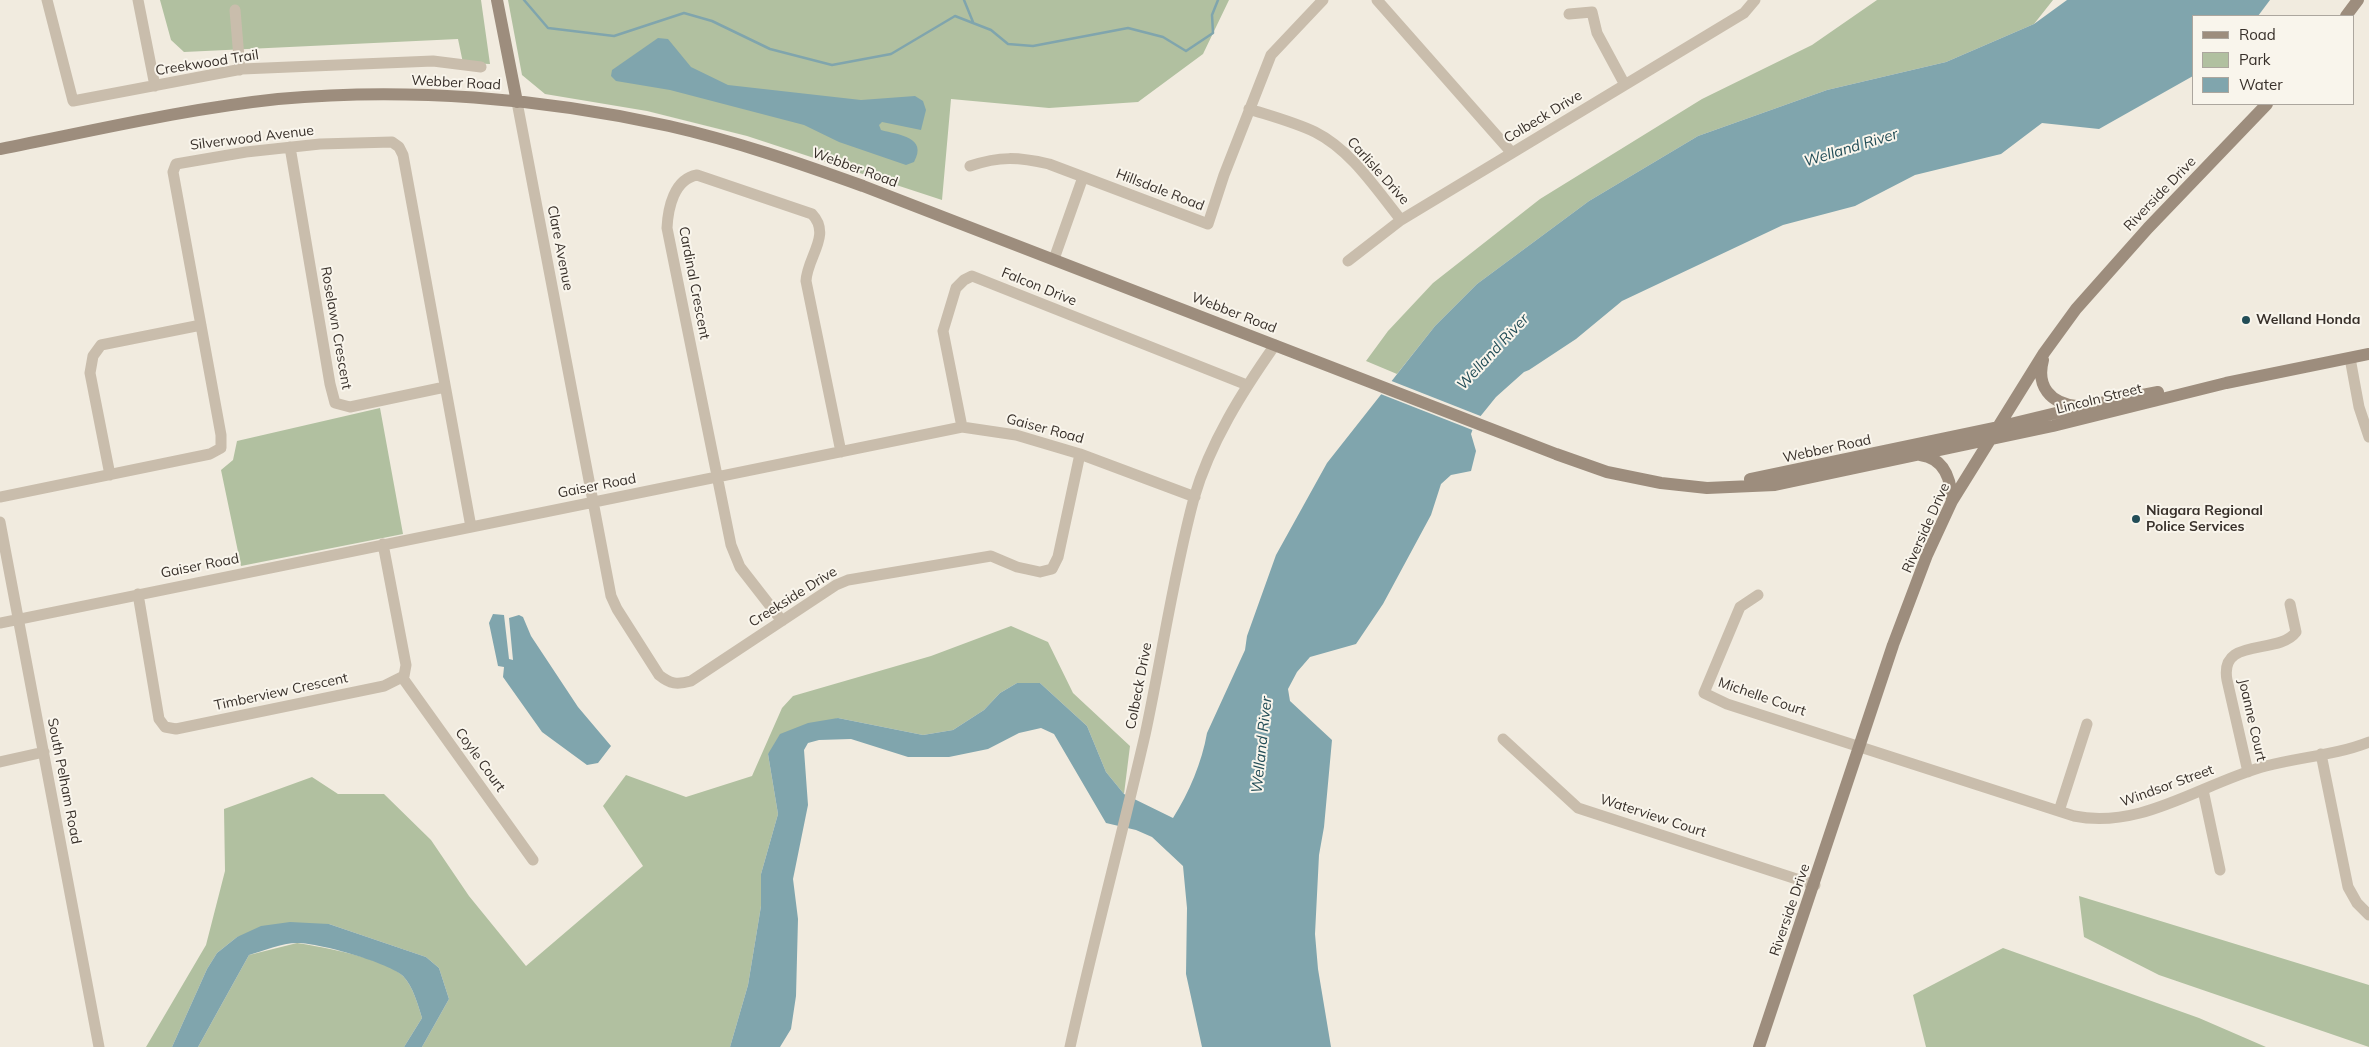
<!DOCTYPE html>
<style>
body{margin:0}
#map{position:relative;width:2369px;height:1047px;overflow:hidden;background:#f1ebdf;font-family:Mulish,sans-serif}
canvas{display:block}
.legend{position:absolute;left:2192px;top:15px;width:162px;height:90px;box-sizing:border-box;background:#f9f5ec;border:1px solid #aca69e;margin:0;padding:6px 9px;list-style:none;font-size:15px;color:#38302a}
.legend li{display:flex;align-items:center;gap:10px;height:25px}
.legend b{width:25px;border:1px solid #aca69e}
</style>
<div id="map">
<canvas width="2369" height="1047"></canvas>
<ul class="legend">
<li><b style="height:6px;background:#9d8d7d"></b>Road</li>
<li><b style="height:14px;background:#b1c0a0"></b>Park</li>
<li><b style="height:14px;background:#80a5ad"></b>Water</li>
</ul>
</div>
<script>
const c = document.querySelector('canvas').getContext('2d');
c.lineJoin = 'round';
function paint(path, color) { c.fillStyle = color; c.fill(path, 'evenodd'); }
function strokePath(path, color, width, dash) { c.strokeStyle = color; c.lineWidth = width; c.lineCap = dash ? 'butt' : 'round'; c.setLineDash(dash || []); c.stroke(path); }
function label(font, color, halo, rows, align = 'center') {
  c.font = font + ' Mulish,sans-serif'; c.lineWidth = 4; c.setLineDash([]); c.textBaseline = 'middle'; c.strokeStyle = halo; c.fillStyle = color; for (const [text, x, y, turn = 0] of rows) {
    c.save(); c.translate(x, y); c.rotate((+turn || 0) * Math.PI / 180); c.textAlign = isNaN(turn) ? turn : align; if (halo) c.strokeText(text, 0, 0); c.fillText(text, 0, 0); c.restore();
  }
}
const green = new Path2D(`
 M160,0H481L490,64L463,63L458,39L184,52L171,40Z
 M508,0H1229L1203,54L1138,102L1049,108L951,99L942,200L747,136L647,111L545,94L522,75Z
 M1877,0H2053L2034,24L1946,62L1827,90L1698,136L1589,201L1477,284L1435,326L1397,374L1366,361L1388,331L1433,283L1540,199L1702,99L1812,45Z
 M380,408L403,534L241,566L221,470L233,460L237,441Z
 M1011,626L1048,642L1073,693L1130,746L1124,794L1106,772L1087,726L1040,683H1017L1000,693L984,710L953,730L923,735L838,718L768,754L778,814L761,874V906L748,985L730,1047H422L449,999L439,968L426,957L329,924L237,937L217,953L207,969L172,1047H146L206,945L225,871L224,809L312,777L338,794H384L431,840L469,896L526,966L643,866L603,806L626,775L686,797L752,776L782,708L793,696L931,656Z
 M2079,896L2369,985V1047L2159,975L2084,937Z
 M297,943C322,947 385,958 403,976C413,986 418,1005 422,1018L404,1047H198L249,955Z
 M2003,948L2199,1018L2266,1047H1926L1913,995Z`);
const water = new Path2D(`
 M2067,0H2270L2258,16H2193V76L2099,129L2042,123L2001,154L1915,175L1855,206L1783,225L1622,301L1576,339L1529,370L1524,372L1496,397L1475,423L1471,434L1476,451L1471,471L1451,475L1441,484L1431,515L1383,604L1356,644L1310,657L1297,672L1288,689L1290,701L1332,740L1324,827L1319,855L1315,934L1318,969L1331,1047H1202L1186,974L1187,908L1183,866L1152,837L1136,830L1106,823L1054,734L1041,728L1019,733L988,749L949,757H908L851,739L819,740L808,743L804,750L808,805L793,879L798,919L796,996L791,1029L780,1047H730L748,985L761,906V874L778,814L768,754L780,734L808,723L838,718L923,735L953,730L984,710L1000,693L1017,683H1040L1087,726L1106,772L1124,794L1173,818C1189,793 1202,762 1207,733L1245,650L1247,636L1276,555L1327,463L1435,326L1477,284L1589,201L1698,136L1827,90L1946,62L2034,24Z
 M658,38L668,39L691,67L728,85L861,100L915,96L923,101L926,110L921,130L882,122L879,125L881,130C899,135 928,137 914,162L906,165L839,142L804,125L670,90L616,81L611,76L612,70Z
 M493,614L504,615L509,659L513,660L509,618L519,615L523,617L531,636L578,707L611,746L598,763L587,765L542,732L503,677L504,667L498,666L489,623Z
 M290,922L329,924L426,957L439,968L449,999L422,1047H404L422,1018C418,1005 413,986 403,976C390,963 316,942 297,943C282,943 263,951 249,955L198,1047H172L207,969L217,953L237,937L261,926Z`);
const pier = new Path2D(`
 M1389,380L1483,417L1475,431L1378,393Z`);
const stream = new Path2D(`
 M524,0L548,28L614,36L684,13L712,21L770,49L832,65L891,54L955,16L991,30L1008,44L1033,46L1128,28L1163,37L1186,51L1213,33L1212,15L1218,0
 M964,0L973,22`);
const street = new Path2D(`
 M47,0L73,101L242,69L433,61L481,67
 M138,0L155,86
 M1377,0L1512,153
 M235,10L240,70
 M1569,14L1592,12L1597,33L1625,85
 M517,102L611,596L617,609L659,675C670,684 677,685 691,681L836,585L848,580L991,556L1017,567L1040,572L1052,569L1058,557L1080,454
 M1249,109C1271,116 1294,122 1315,132C1351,150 1376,189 1401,220
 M290,147L330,384L335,403L350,407L445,387
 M970,166C1000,156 1018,157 1049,164L1208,224L1224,175L1271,55L1323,0
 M1054,259L1083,177
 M1348,261L1401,220L1744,13L1755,0
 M2350,358L2359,407L2369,437
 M962,427L943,331L956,288L964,280L972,276L1247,385
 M110,475L90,373L93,356L101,345L201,325
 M0,497L210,454L221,448V435L173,172L176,164L246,152L320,144L392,142L399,147L403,155L471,527
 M0,522L99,1047
 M138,594L159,719L165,727L176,729L384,686L404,676L406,665L383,544
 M1758,595L1740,607L1704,693L1727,704L2074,816C2142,830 2202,783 2266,766C2300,757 2336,755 2369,742
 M782,621L740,567L731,545L667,228C668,208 674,179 697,175L812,214C832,235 807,257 806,281L841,452
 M0,623L962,427L1016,435L1080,454L1195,497
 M402,677L533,860
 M1503,739L1578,808L1815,885
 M2321,754L2348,887L2357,903L2369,915
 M0,762L44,752
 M2248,772L2227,680C2219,636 2278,656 2296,632L2290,604
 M2203,790L2220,870
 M2059,811L2087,724
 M1070,1047C1093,943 1121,839 1145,735C1162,656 1173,576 1194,498C1210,443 1242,392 1275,345`);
const secondary = new Path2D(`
 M497,0L517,102
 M2346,16L2358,0
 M0,149C92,131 184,109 278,99C407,87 542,98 669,126C735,141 799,163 863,186L1556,454L1607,472L1661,483L1707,488L1775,485L2053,426L2226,383L2369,354
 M2043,360C2036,386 2050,403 2076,406
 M1920,455C1945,458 1951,480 1952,501
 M1750,479L1998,427L2085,406L2158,392
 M1759,1047L1893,645L1927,555L1952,501L2044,353L2076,309L2148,228L2267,104`);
const markers = [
 [2246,320,5,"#224d57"],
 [2136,519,5,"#224d57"]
];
const streetNames = [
 ["Creekwood Trail",207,63,-9],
 ["Webber Road",456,83,3],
 ["Colbeck Drive",1543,117,-31],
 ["Silverwood Avenue",252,138,-7],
 ["Webber Road",855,168,20],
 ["Carlisle Drive",1378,171,48],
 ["Hillsdale Road",1160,190,21],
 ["Riverside Drive",2160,194,-46],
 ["Clare Avenue",560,248,79],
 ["Cardinal Crescent",694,283,79],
 ["Falcon Drive",1039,287,22],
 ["Webber Road",1234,313,21],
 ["Roselawn Crescent",336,328,80],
 ["Lincoln Street",2099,399,-14],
 ["Gaiser Road",1045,429,15],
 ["Webber Road",1827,449,-12],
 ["Gaiser Road",597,486,-11],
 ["Riverside Drive",1926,528,-66],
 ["Gaiser Road",200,566,-11],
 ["Creekside Drive",793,597,-32],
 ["Colbeck Drive",1139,686,-79],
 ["Timberview Crescent",281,692,-12],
 ["Michelle Court",1762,697,19],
 ["Joanne Court",2252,720,77],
 ["Coyle Court",480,760,54],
 ["South Pelham Road",64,781,79],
 ["Windsor Street",2167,786,-20],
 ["Waterview Court",1653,816,18],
 ["Riverside Drive",1790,910,-71]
];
const poiNames = [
 ["Welland Honda",2256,320],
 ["Niagara Regional",2146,511],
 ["Police Services",2146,527]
];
const waterNames = [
 ["Welland River",1851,148,-17],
 ["Welland River",1493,352,-47],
 ["Welland River",1262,745,-84]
];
paint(green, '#b1c0a0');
paint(water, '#80a5ad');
paint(pier, '#f1ebdf');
strokePath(stream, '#80a5ad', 2.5);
strokePath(street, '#c9bdac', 11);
strokePath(secondary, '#9d8d7d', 12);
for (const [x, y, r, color] of markers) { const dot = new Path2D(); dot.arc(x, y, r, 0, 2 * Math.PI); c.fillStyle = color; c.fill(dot); strokePath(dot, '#f9f5ec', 2); }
label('14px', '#38302a', '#f9f5ec', streetNames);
label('bold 14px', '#38302a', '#f9f5ec', poiNames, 'left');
label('italic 15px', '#224d57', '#f9f5ec', waterNames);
</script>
